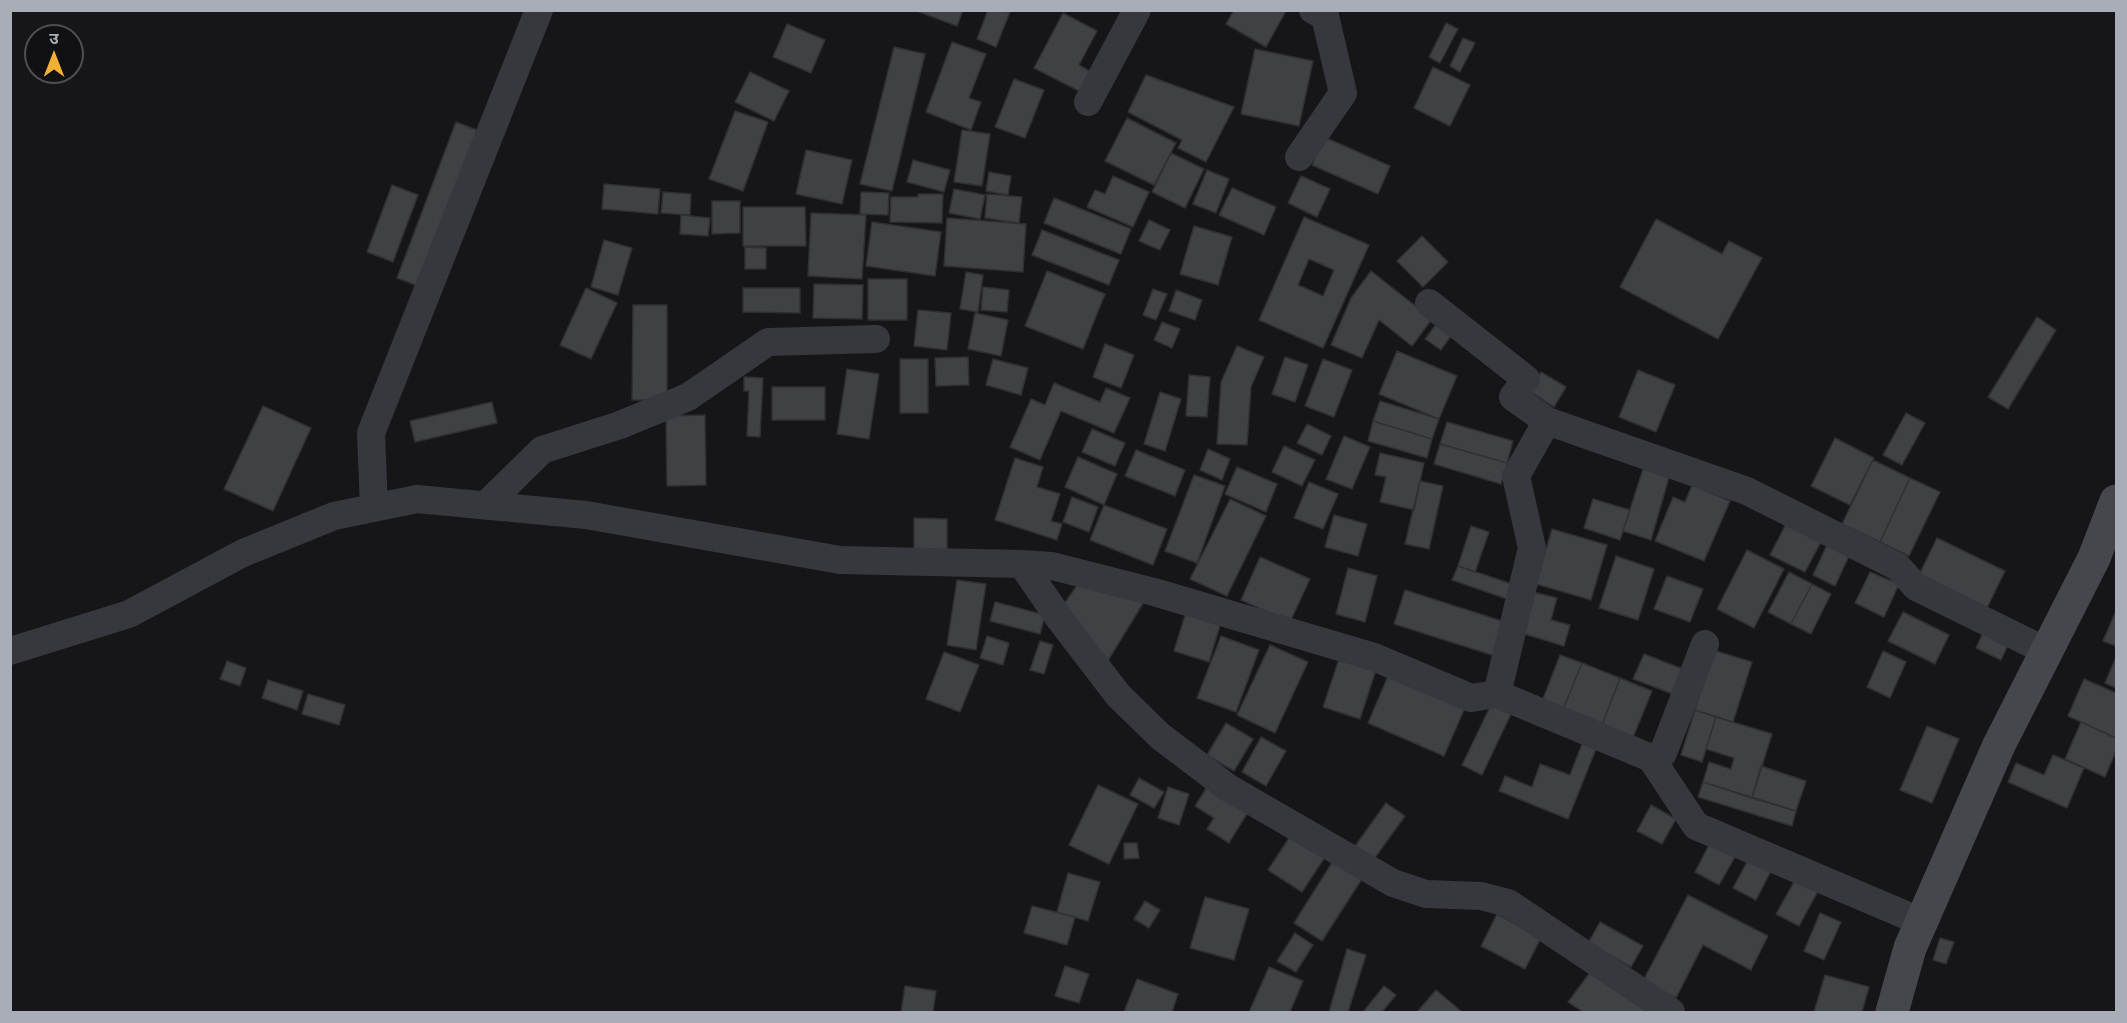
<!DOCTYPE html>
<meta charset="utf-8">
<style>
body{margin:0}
#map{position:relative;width:2127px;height:1023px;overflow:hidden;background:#161618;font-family:"Titillium Web","Noto Sans Devanagari",sans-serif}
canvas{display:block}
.frame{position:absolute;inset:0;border:12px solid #a8adb8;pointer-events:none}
.north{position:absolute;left:24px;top:24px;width:60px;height:60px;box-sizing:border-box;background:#111113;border:2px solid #4d4f55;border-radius:50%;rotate:0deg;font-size:16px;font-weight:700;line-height:24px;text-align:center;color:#a8adb8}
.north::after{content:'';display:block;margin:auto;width:21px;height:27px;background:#f2b134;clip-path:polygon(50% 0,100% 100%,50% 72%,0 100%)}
</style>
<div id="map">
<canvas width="2127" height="1023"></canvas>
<div class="frame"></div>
<div class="north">उ</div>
</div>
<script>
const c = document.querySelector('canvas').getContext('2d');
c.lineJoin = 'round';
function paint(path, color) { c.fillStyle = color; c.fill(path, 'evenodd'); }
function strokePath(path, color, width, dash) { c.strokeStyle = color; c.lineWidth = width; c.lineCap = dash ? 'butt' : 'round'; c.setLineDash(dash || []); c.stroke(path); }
const building = new Path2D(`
 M914,10H963L957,26Z
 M988,10L1010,12L996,47L977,39Z
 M1234,10H1285L1286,11L1266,47L1226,24Z
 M1063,13L1097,31L1079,65L1091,72L1081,92L1034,68Z
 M1446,23L1458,29L1440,63L1429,57Z
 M787,24L825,40L811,73L773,57Z
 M1463,38L1475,43L1460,72L1450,66Z
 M952,42L986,54L969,98L981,102L971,130L926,112Z
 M894,47L925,54L892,191L860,184Z
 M1255,49L1313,61L1299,126L1241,114Z
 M1433,67L1470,85L1450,126L1414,108Z
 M750,72L789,91L774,121L735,102Z
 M1146,75L1234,107L1206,162L1178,148L1182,140L1128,112Z
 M1014,79L1044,90L1025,138L995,127Z
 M735,111L768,122L743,191L709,179Z
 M1127,118L1176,143L1154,185L1105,161Z
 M456,122L477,130L418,286L397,278Z
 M962,130L990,134L982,186L954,182Z
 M1324,137L1390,166L1378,194L1312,165Z
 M806,150L852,160L842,204L796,194Z
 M1171,153L1204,169L1185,208L1152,192Z
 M913,160L950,170L944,192L907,182Z
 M1207,170L1229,179L1216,213L1193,204Z
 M989,172L1011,176L1008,195L986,191Z
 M1113,176L1149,192L1133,227L1087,207L1095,190L1105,194Z
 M1301,176L1330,189L1317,217L1288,203Z
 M604,184L660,189L658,214L602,209Z
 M392,185L418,195L393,262L367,252Z
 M1232,188L1276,207L1264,235L1219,215Z
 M954,189L985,195L980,219L949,213Z
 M663,192L691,194L690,215L661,213Z
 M861,192L889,193L888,215L860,214Z
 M918,194H943L942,223L890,222L891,197H918Z
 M987,194L1022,197L1019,223L985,218Z
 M1054,198L1131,229L1121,254L1044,223Z
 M712,201H740V233L712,234Z
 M743,207H805L806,246H743Z
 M811,213L866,215L862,279L808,276Z
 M681,215L710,218L708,236L680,234Z
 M1304,217L1369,245L1323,348L1259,320ZM1309,259L1334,270L1323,296L1298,285Z
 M947,218L1026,224L1023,272L944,266Z
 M1656,219L1722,254L1729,241L1762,258L1718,339L1620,287Z
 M1149,220L1170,230L1160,250L1139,241Z
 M872,222L941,232L935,276L866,266Z
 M1194,226L1232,237L1218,285L1180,274Z
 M1042,230L1119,260L1109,285L1032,255Z
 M1422,236L1448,262L1423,287L1397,261Z
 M604,240L632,248L618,295L591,287Z
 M745,247L766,248V269H745Z
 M1047,271L1105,294L1083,349L1025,326Z
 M1371,271L1432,319L1412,346L1379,320L1362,358L1331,345L1351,298Z
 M966,272L983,275L978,312L960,309Z
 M868,279H907V320H868Z
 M814,284L863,285L862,319L813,318Z
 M983,287L1009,290L1007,312L981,310Z
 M586,288L617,303L591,359L560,345Z
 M743,288H800V313L743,312Z
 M1153,289L1167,294L1156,320L1143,315Z
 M1176,290L1202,300L1195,320L1169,311Z
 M633,305H667V400H632Z
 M918,310L951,313L947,350L914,346Z
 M975,313L1008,320L1001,356L968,349Z
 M2037,317L2056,330L2008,409L1988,397Z
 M1162,322L1180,329L1172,348L1154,340Z
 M1437,323L1453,333L1441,350L1425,339Z
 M1105,344L1134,355L1121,388L1093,377Z
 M1237,346L1264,357L1251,387L1247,445L1217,444L1221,382Z
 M1397,351L1457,376L1439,419L1379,394Z
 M968,357L969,385L936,386L935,358Z
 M1285,357L1308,365L1295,402L1272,394Z
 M900,359H928V413H900Z
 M993,359L1028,368L1021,395L986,385Z
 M1323,359L1352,370L1334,417L1305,406Z
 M847,369L879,374L869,439L837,434Z
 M1638,370L1675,385L1656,432L1619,417Z
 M1541,372L1566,387L1554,407L1529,391Z
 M1189,375L1210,377L1207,417L1186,416Z
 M744,377L763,378L760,437L747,436L749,391H744Z
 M1054,383L1100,402L1106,388L1130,398L1114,433L1061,411L1040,460L1010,447L1031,399L1045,405Z
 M772,387H825V420H772Z
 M1160,392L1181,399L1165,451L1144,444Z
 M1380,401L1439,419L1432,439L1373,421Z
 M492,402L497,423L415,442L410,421Z
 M263,406L311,428L273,511L224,489Z
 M1906,413L1925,423L1902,465L1883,455Z
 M705,415L706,485L667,486L666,416Z
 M1373,421L1432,439L1427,458L1368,441Z
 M1447,422L1513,441L1507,463L1440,444Z
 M1307,424L1331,436L1322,455L1297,443Z
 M1092,429L1125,443L1115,466L1082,452Z
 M1344,436L1370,447L1352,489L1326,479Z
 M1835,438L1874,458L1850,505L1811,486Z
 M1440,444L1507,463L1501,484L1434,464Z
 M1284,446L1315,460L1302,486L1272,472Z
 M1208,449L1230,459L1222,480L1200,470Z
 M1136,450L1185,470L1175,496L1125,476Z
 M1380,453L1424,463L1414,510L1380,502L1386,477L1375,475Z
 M1078,457L1117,474L1104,505L1065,487Z
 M1015,458L1043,467L1037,487L1060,494L1051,521L1062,524L1057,540L995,520Z
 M1873,460L1910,478L1880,542L1842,524Z
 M1644,466L1670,474L1651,540L1623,531Z
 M1237,467L1277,484L1266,512L1225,494Z
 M1194,475L1225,486L1197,563L1165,551Z
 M1910,478L1940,492L1909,556L1880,542Z
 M1420,481L1443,486L1429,549L1405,544Z
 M1309,482L1338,494L1323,529L1294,518Z
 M1692,485L1730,501L1704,561L1655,541L1673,497L1685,502Z
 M1072,497L1098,507L1089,532L1063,522Z
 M1230,499L1266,516L1227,596L1190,579Z
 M1593,499L1630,510L1620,540L1584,528Z
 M1104,505L1167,529L1153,565L1090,540Z
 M1334,515L1367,524L1358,556L1325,547Z
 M914,518L947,519V552H914Z
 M1787,522L1822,540L1805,572L1770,555Z
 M1471,526L1489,532L1475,572L1458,566Z
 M1552,529L1607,545L1591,600L1536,584Z
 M1937,538L2005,571L1985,612L1917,579Z
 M1827,545L1849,556L1835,586L1813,575Z
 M1747,550L1784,569L1754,628L1717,609Z
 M1616,556L1654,569L1638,620L1599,608Z
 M1260,557L1310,579L1290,622L1241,600Z
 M1458,566L1512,584L1507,599L1452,580Z
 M1348,568L1377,576L1365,622L1336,614Z
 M1789,572L1812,584L1791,624L1768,612Z
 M1870,572L1899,584L1884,617L1855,603Z
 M1667,576L1703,589L1690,622L1654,609Z
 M1083,577L1147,597L1104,667L1061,608Z
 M957,580L986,584L976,650L947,645Z
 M1812,584L1831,594L1811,634L1791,624Z
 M1405,590L1505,622L1495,656L1394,624Z
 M1533,592L1557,598L1551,620L1570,625L1564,646L1521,633Z
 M995,602L1045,615L1040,634L990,621Z
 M1186,612L1221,622L1209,662L1174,651Z
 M1903,612L1949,635L1935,664L1888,641Z
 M2115,613L2116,614V646L2103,641Z
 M1983,633L2008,645L2001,660L1976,648Z
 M987,636L1009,643L1003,665L980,658Z
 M1221,636L1259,650L1236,712L1197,698Z
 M1040,641L1053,645L1044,674L1030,670Z
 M1270,645L1308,662L1275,733L1237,715Z
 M1713,650L1752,662L1733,722L1695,710Z
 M1883,651L1906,662L1890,698L1867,687Z
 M944,652L979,665L960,712L926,699Z
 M1644,654L1688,671L1678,696L1633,679Z
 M1560,655L1582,663L1562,712L1541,704Z
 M2116,657V688L2105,683Z
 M1339,659L1376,670L1360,719L1323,707Z
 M227,661L246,668L240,686L220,679Z
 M1582,663L1620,678L1601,728L1562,712Z
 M1391,669L1467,703L1444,756L1368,723Z
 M1620,678L1652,691L1632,740L1601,728Z
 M2084,679L2116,693V738L2068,716Z
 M268,680L303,691L297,710L262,698Z
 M308,694L345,705L339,725L302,714Z
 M1491,705L1511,714L1482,775L1462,765Z
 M1695,710L1716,717L1702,762L1681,755Z
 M1716,717L1772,734L1752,798L1703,782L1709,762L1731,769L1734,758L1706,749Z
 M2081,722L2116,738V751L2105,777L2065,759Z
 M1226,723L1253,739L1234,771L1207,755Z
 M1927,726L1959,739L1932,803L1900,790Z
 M1261,737L1286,751L1266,786L1242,772Z
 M1582,744L1596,749L1568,819L1499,791L1505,776L1532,787L1540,764L1570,775Z
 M2053,755L2084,768L2067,808L2008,782L2016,763L2044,775Z
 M1761,766L1806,781L1796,811L1752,798Z
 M1139,778L1164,792L1154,808L1130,795Z
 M1703,782L1796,811L1792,826L1698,797Z
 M1098,785L1138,804L1109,864L1069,845Z
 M1168,787L1189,794L1179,825L1158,818Z
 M1207,787L1248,812L1229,843L1207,829L1214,818L1195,806Z
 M1386,803L1405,816L1374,859L1355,846Z
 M1651,805L1676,819L1662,844L1637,831Z
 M1291,835L1325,857L1302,892L1268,870Z
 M1124,843H1137L1139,858L1124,859Z
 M1710,843L1735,857L1719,885L1695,872Z
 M1748,860L1771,871L1756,900L1733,888Z
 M1333,861L1362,879L1322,941L1294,923Z
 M1068,873L1100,882L1088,921L1057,912Z
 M1795,880L1818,891L1799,926L1776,914Z
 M1688,895L1768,936L1751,970L1703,945L1676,998L1643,981Z
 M1205,897L1249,909L1234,960L1190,948Z
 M1145,901L1160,910L1149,928L1134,919Z
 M1032,906L1075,917L1067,945L1024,933Z
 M1820,913L1841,922L1824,960L1804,951Z
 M1497,914L1541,938L1525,969L1481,946Z
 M1600,922L1643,946L1631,967L1588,943Z
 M1295,933L1313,945L1296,972L1277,961Z
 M1940,938L1954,942L1946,964L1933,960Z
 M1347,949L1366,955L1348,1012H1329Z
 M1065,966L1089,974L1079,1003L1055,996Z
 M1269,967L1303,981L1290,1012H1249Z
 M1591,971L1650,1012H1583L1568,1002Z
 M1825,975L1869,987L1862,1012H1814Z
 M1137,979L1178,994L1172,1012H1124Z
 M905,986L936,991L933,1012H901Z
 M1384,986L1396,995L1382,1012H1363Z
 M1436,990L1462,1012H1417Z`);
const street = new Path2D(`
 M1088,102L1137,10
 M1299,157L1343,93L1325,16L1313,10
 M1429,303L1526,379L1513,397L1547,421L1747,491L1898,567L1916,587L2046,651
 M486,505L542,450L620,425L688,397L768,342L876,339
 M374,508L371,433L539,10
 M1022,564L1052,566L1154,592L1374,657L1471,698L1497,694L1651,758L1696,826L1922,922
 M10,651L129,614L243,553L334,516L417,499L586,515L840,560L1022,564L1059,618L1118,695L1160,736L1227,787L1393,883L1426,894L1481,896L1508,903L1671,1012
 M1497,694L1532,548L1516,476L1547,421
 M1651,758L1663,753L1705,644`);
const secondary = new Path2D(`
 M1892,1012L1910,948L1999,745L2094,558L2116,501`);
paint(building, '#404145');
strokePath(building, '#303034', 1.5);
strokePath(street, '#37383d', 28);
strokePath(secondary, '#45474d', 33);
</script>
